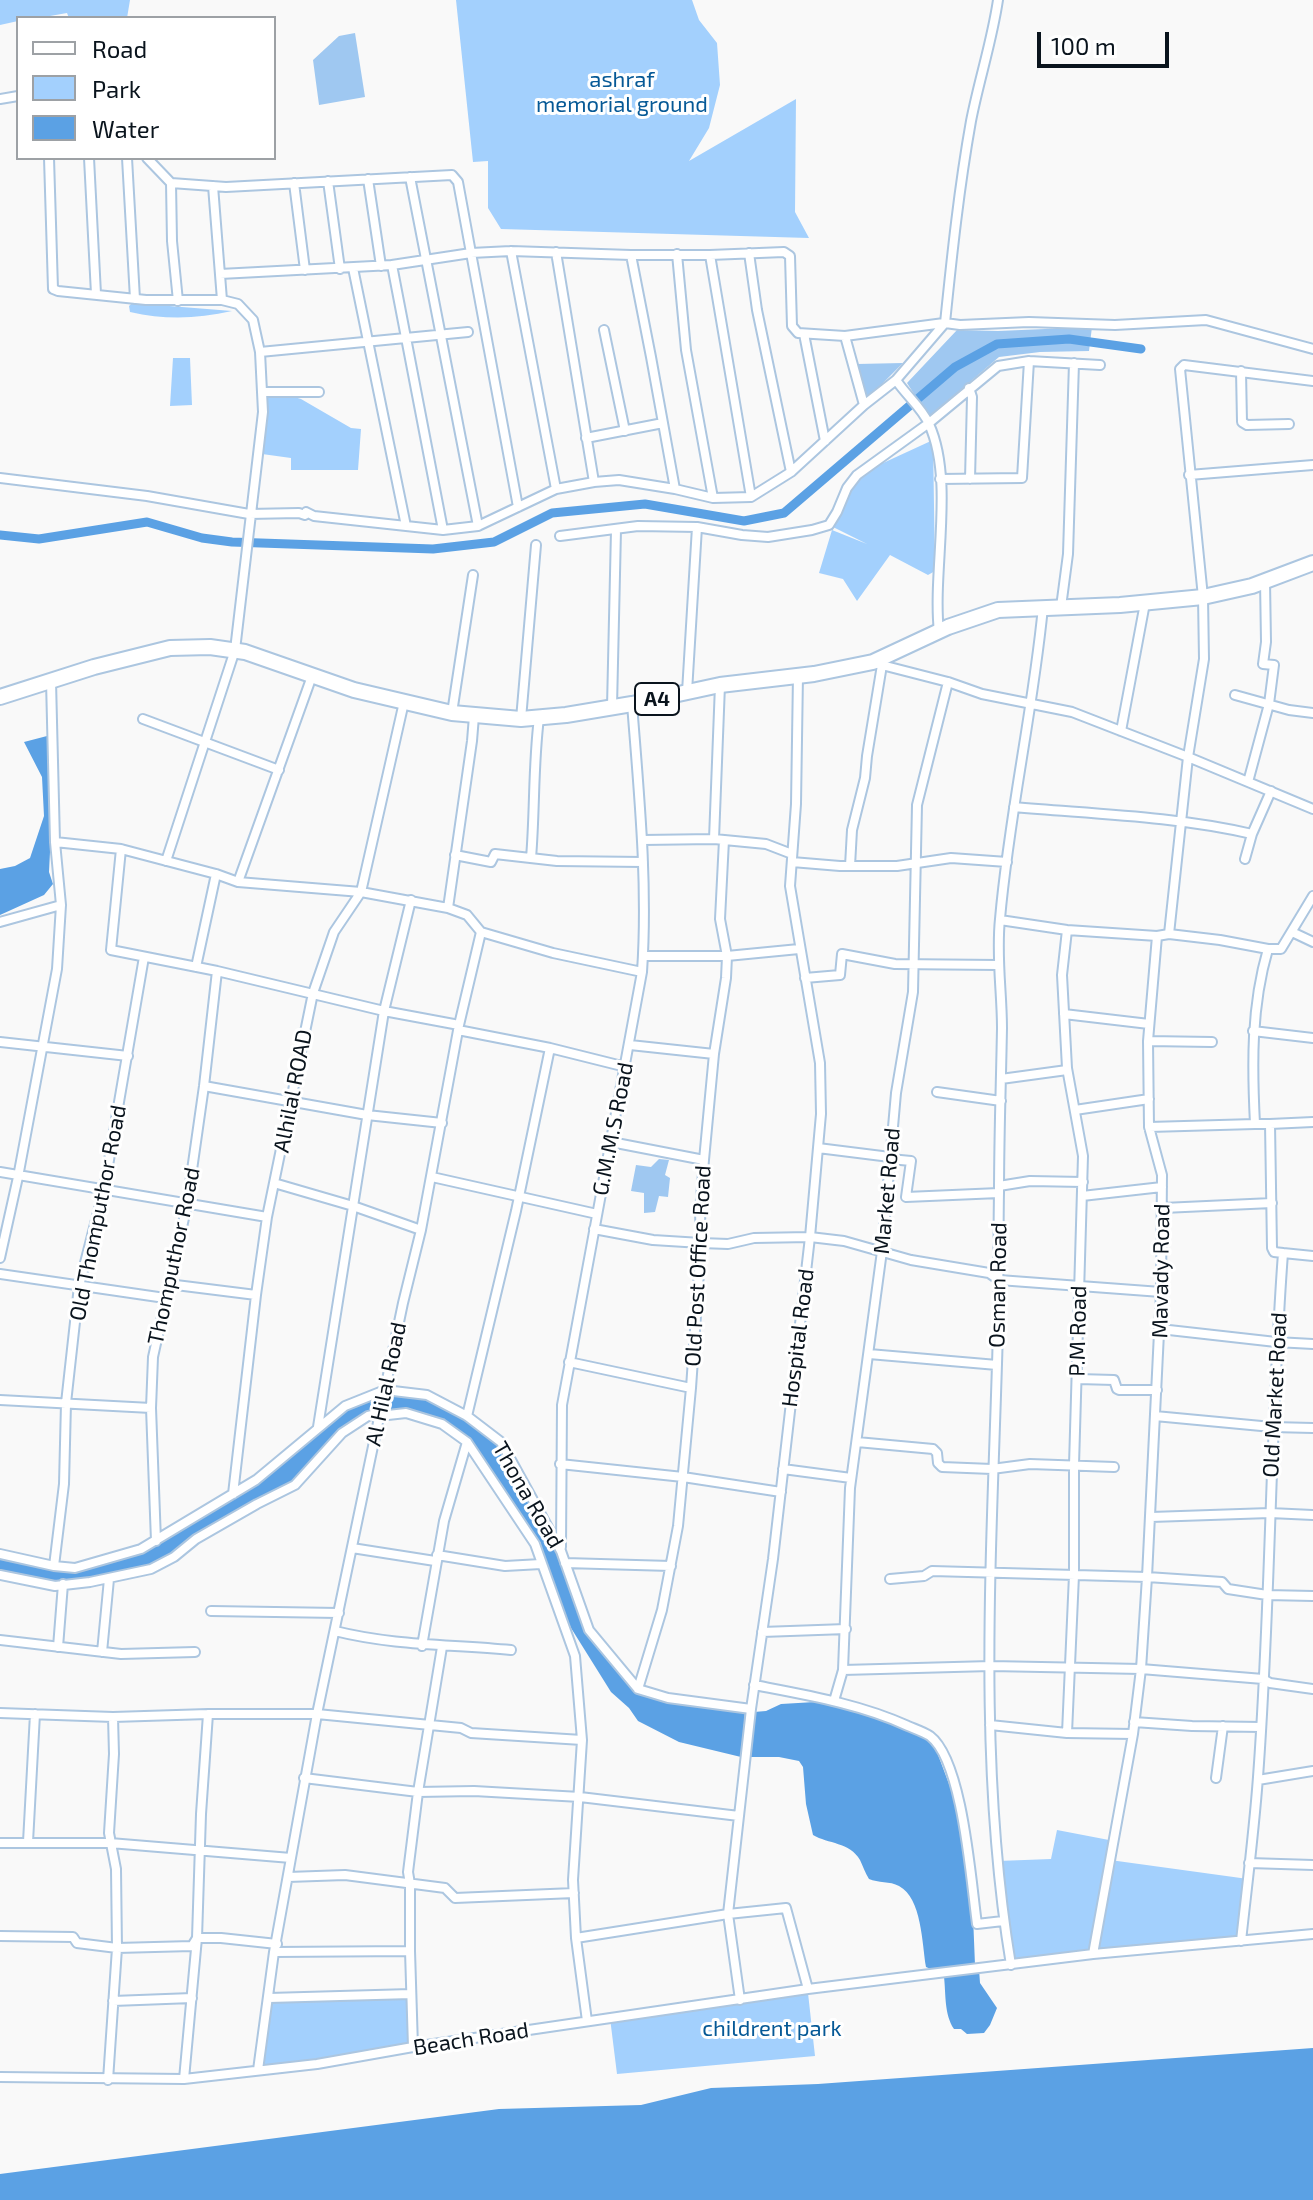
<!DOCTYPE html>
<style>
body{margin:0}
#map{position:relative;width:1313px;height:2200px;overflow:hidden;background:#f9f9f9;font-family:"Exo 2",sans-serif}
canvas{display:block}
.legend{position:absolute;left:16px;top:16px;width:260px;height:144px;box-sizing:border-box;background:#fff;border:2px solid #9da1a5;margin:0;padding:10px 14px;list-style:none;font-size:24px;color:#0a141d}
.legend li{display:flex;align-items:center;gap:16px;height:40px}
.legend b{width:40px;border:2px solid #9da1a5}
.scale{position:absolute;left:1037px;top:32px;width:132px;height:36px;box-sizing:border-box;border:4px solid #0a141d;border-top:0;padding-left:10px;font-size:24px;line-height:28px;white-space:nowrap;color:#0a141d;-webkit-text-stroke:6px #fff;paint-order:stroke}
</style>
<div id="map">
<canvas width="1313" height="2200"></canvas>
<ul class="legend">
<li><b style="height:10px;background:#fff"></b>Road</li>
<li><b style="height:22px;background:#a3d0fd"></b>Park</li>
<li><b style="height:22px;background:#5ba1e4"></b>Water</li>
</ul>
<div class="scale">100 m</div>
</div>
<script>
const c = document.querySelector('canvas').getContext('2d');
c.lineJoin = 'round';
function paint(path, color) { c.fillStyle = color; c.fill(path, 'evenodd'); }
function strokePath(path, color, width, dash) { c.strokeStyle = color; c.lineWidth = width; c.lineCap = dash ? 'butt' : 'round'; c.setLineDash(dash || []); c.stroke(path); }
function label(font, color, halo, rows, align = 'center') {
  c.font = font + ' "Exo 2",sans-serif'; c.lineWidth = 6; c.setLineDash([]); c.textBaseline = 'middle'; c.strokeStyle = halo; c.fillStyle = color; for (const [text, x, y, turn = 0] of rows) {
    c.save(); c.translate(x, y); c.rotate((+turn || 0) * Math.PI / 180); c.textAlign = isNaN(turn) ? turn : align; if (halo) c.strokeText(text, 0, 0); c.fillText(text, 0, 0); c.restore();
  }
}
const green = new Path2D(`
 M0,0H130L127,18H69L67,13L50,16V18H18V21L0,25Z
 M456,0H692L699,20L717,43L720,85L709,128L689,161L796,99L795,212L809,238L501,229L488,208V161L473,162Z
 M132,303L232,311C197,319 165,320 130,312L129,306Z
 M173,358H190L192,405L170,406Z
 M291,396L301,399L351,428L361,429L358,470H291V458L262,454L268,398Z
 M933,440L935,571L928,575L890,555L857,601L843,579L819,573L832,530L867,544L833,527L857,475Z
 M1057,1830L1109,1840L1097,1922L1110,1860L1248,1879L1242,1938L1011,1965L998,1861L1051,1859Z
 M808,1993L815,2056L617,2074L610,2018Z
 M411,1994L413,2047L258,2070L269,1998Z`);
const forest = new Path2D(`
 M355,33L365,97L319,105L313,60L339,36Z
 M1092,327L1089,351L1040,352L999,357L929,417L907,383L957,330L998,331Z
 M903,363L866,400L857,364Z
 M659,1159L669,1160L665,1175L670,1178L668,1197L659,1196L655,1212L644,1213V1193L631,1191L636,1165L651,1167Z`);
const water = new Path2D(`
 M47,736L51,831L49,872L53,884L44,895L0,915V869L15,866L30,858L44,816L42,777L24,742Z
 M389,1390L423,1395L467,1416L498,1440L561,1551L582,1621L639,1689L745,1712L741,1757L679,1742L638,1721L629,1708L611,1692L571,1628L541,1564V1543L519,1521L492,1471L476,1449L442,1424L397,1410L368,1416L334,1438L305,1477L146,1570L65,1584L0,1575V1554L76,1568L142,1549L236,1492L345,1406Z
 M815,1702L836,1707H843L877,1719L896,1721L931,1736L955,1800L972,1891L975,1965L940,1973L926,1967C922,1944 922,1898 899,1886C890,1881 878,1883 869,1879C865,1873 863,1866 860,1860C850,1842 828,1844 813,1835L806,1804L803,1767L799,1761L779,1757H750L754,1712L766,1711L781,1704Z
 M979,1969L980,1983L997,2008L990,2025L984,2033L967,2034L961,2029H954C944,2014 946,1994 944,1977Z
 M1313,2048V2200H0V2174L499,2109L641,2105L711,2088L818,2084Z`);
const canal = new Path2D(`
 M0,535L39,539L147,522L202,538L232,542L433,549L494,542L552,513L645,504L744,521L784,513L955,367L997,344L1069,339L1141,349`);
const minor = new Path2D(`
 M998,0C992,41 979,80 971,121C959,188 952,255 945,323L960,325L1029,322L1115,325L1206,320L1313,349
 M0,99L18,96
 M49,158L53,289L58,291L146,300H222L238,304L253,320L260,352L263,412L235,650L166,861
 M89,158L96,294
 M127,158L135,299
 M147,158L171,183L226,187L452,175L458,182L471,253L511,251L631,255H710L784,252L790,256L792,326L798,333L845,336L944,323
 M410,177L478,526
 M368,179L381,266
 M328,181L340,269
 M171,183L172,241L178,301
 M294,183L305,270
 M213,186L222,300
 M511,251L556,489
 M556,252L594,482
 M749,253L757,310L791,472
 M677,254L686,350L713,498
 M631,255L651,357L675,489
 M710,255L751,497
 M392,265L443,530
 M353,268L406,526
 M220,274L392,265L471,253L518,507
 M604,330L625,431
 M804,334L825,441
 M845,336L864,405
 M260,352L468,332
 M1241,371L1242,422L1247,425L1289,424
 M896,380C906,395 922,408 929,424C955,481 932,570 939,632
 M969,388L972,397L970,479
 M262,392H319
 M586,438L663,423
 M1189,475L1313,465
 M0,478L147,496L249,514L299,513L305,515L306,512L314,516L443,530L478,526L556,489L594,482L619,480L675,489L713,498L751,497L791,472L864,405L896,380L945,323
 M940,479L1022,478L1029,361
 M560,536L638,526L697,527L742,535L768,537L812,530L829,525L837,512L847,488L857,475L929,423L998,366L1029,361L1100,365
 M1061,607L1068,554L1074,363
 M874,663L948,682L982,694L1072,712L1188,757L1313,809
 M687,692L697,527
 M1235,695L1289,710L1313,713
 M612,707L616,530
 M452,713L473,575
 M143,719L279,770
 M521,719L536,545
 M1121,731L1145,603
 M1248,782L1269,704L1274,665L1263,664L1266,642L1265,581
 M1014,807C1093,814 1174,816 1252,834
 M714,839L720,685
 M643,840L714,839L766,844L792,854
 M55,842L121,849L216,874L238,882L361,892L448,908
 M121,849L111,950L217,971L384,1011L459,1025
 M455,855L491,862L495,854L557,861L643,862
 M531,858C535,811 533,765 539,718
 M1245,859L1252,834L1271,791
 M792,862L840,866H897L951,858L1007,862
 M850,866L852,830L865,778L867,756L882,665
 M238,882L312,676
 M1000,920L1067,930L1157,936
 M0,922L61,905
 M1067,930L1062,975L1067,1068L1083,1156L1074,1465V1575L1067,1733
 M481,932L553,953L642,972
 M1292,932L1313,942
 M1169,934L1220,940L1268,949
 M643,956H727L799,949
 M196,967L216,874
 M805,978L840,975L842,954L895,964L998,965
 M1064,1014L1149,1024
 M458,1030L550,1048L626,1067
 M1253,1031L1313,1038
 M1148,1041L1212,1042
 M0,1042L128,1056
 M630,1045L714,1054
 M1001,1079L1067,1070
 M204,1086L367,1115L442,1123
 M937,1092L1001,1101
 M1075,1110L1149,1099
 M1270,1124L1313,1122
 M1149,1127L1255,1124
 M611,1142L704,1160
 M818,1148L890,1157
 M890,1159L911,1161L906,1197L999,1193
 M0,1172L267,1217
 M432,1177L597,1214
 M274,1183L353,1206L421,1230
 M999,1186L1030,1181L1083,1182
 M1082,1196L1162,1187
 M1163,1208L1272,1203
 M594,1229L653,1240L701,1243L728,1244L754,1238L810,1237L844,1241L911,1260L989,1273L999,1280L1161,1292
 M1283,1253L1313,1256
 M0,1258L18,1177L57,969L61,905L55,842L51,681
 M0,1274L165,1298
 M168,1284L256,1295
 M1160,1329L1276,1342L1313,1344
 M869,1354L997,1365
 M569,1362L691,1388
 M1078,1379L1114,1380L1117,1389L1119,1390H1157
 M0,1400L151,1408
 M379,1416L406,1413L442,1424L467,1442L535,1544L575,1656L582,1740L573,1880L576,1938L587,2021
 M467,1416L516,1211L550,1048
 M1155,1416L1272,1427L1313,1428
 M318,1427L384,1011L411,900
 M857,1442L933,1449L937,1453L938,1463L942,1467L992,1469L1030,1464L1114,1467
 M560,1464L683,1477L781,1492
 M783,1469L851,1478
 M233,1494L256,1295L267,1217L313,993L334,932L361,892L404,702
 M1151,1517L1270,1513L1313,1515
 M156,1541L151,1408L153,1357L187,1205L204,1086L217,971
 M561,1547L562,1405L642,972C648,883 639,794 632,704
 M352,1548L435,1561
 M0,1554L54,1566L75,1568L141,1549L256,1480L345,1406L385,1390L427,1395L467,1416L501,1442L561,1551L589,1630L638,1689L668,1698L751,1709
 M437,1555L505,1566L541,1564
 M565,1563L671,1566
 M54,1566L64,1484L66,1403L79,1286L104,1189L144,957
 M0,1575L55,1586L90,1582L151,1569L174,1557L196,1539L257,1504L295,1485L342,1433L368,1416L380,1413
 M890,1579L924,1576L932,1571L1147,1577L1222,1582L1228,1589L1267,1595L1313,1596
 M211,1611L339,1613
 M335,1631C395,1646 451,1644 511,1650
 M762,1632L846,1629
 M0,1640L121,1654L195,1652
 M422,1646L444,1521L467,1442
 M58,1647L63,1584
 M102,1652L109,1579
 M843,1670L991,1666L1141,1669L1263,1679L1270,1683L1313,1689
 M754,1685C806,1695 860,1704 908,1726C915,1729 924,1732 930,1736C963,1761 971,1882 977,1924L1003,1921
 M638,1689L662,1610L678,1526L691,1388L701,1243L700,1212L704,1160L714,1054L726,978L727,956L720,919L724,840
 M834,1701L843,1670L850,1488L882,1251L896,1093L913,992L917,805L948,682
 M0,1713L113,1717L208,1714H317L461,1728L471,1733L582,1740
 M1134,1722L1192,1726L1261,1727
 M990,1725L1067,1733L1133,1734
 M304,1778L418,1792L474,1791L580,1797L739,1816
 M1216,1778L1223,1726
 M1258,1780L1313,1771
 M28,1842L35,1714
 M0,1843H110L291,1858
 M1249,1863L1313,1865
 M288,1877L345,1875L445,1888L455,1898L574,1893
 M0,1936L73,1937L77,1943L117,1948L192,1946L197,1938H221L277,1944
 M576,1938L728,1914L786,1908L808,1989
 M1241,1941C1247,1886 1254,1832 1258,1777C1271,1603 1270,1427 1283,1253L1274,1252L1272,1248L1270,1124H1255C1252,1065 1251,1007 1268,949H1281L1313,896
 M274,1952L410,1951
 M1093,1954L1133,1734L1141,1669L1147,1577L1161,1292L1162,1175L1149,1127L1148,1041L1157,936L1169,934L1188,757L1204,659L1203,597L1180,369L1184,365L1313,381
 M1011,1965C978,1768 991,1562 997,1364C999,1307 998,1250 999,1193C999,1138 1001,1083 1002,1028C1002,992 996,956 1000,919C1009,814 1033,712 1043,607
 M269,1998L411,1994
 M740,2000L728,1914L751,1709L773,1559L810,1237L821,1114L820,1063L790,886L796,804L798,675
 M113,2001L192,1998
 M413,2047L410,1951V1884L408,1872L418,1792L442,1647
 M258,2070L274,1952L317,1714L403,1303L421,1230L459,1025L481,932L467,915L448,908L472,741L474,716
 M0,2077L184,2079L317,2064L413,2047L808,1989L1093,1954L1313,1934
 M184,2079L197,1938L201,1814L208,1714
 M108,2080L117,1948L116,1869L109,1833L114,1754L113,1717`);
const trunk = new Path2D(`
 M0,697L94,667L170,648L210,647L245,652L354,690L452,713L521,719L566,715L632,704L720,685L814,674L873,662L948,627L998,610L1120,605L1203,597L1252,586L1313,563`);
const shields = [
 [657,699,44]
];
const shieldNames = [
 ["A4",657,699]
];
const parkNames = [
 ["ashraf",622,80],
 ["memorial ground",622,105],
 ["childrent park",772,2029]
];
const streetNames = [
 ["Alhilal ROAD",293,1091,-79],
 ["G.M.M.S Road",613,1129,-79],
 ["Market Road",887,1191,-85],
 ["Old Thomputhor Road",98,1213,-79],
 ["Thomputhor Road",174,1256,-78],
 ["Old Post Office Road",698,1266,-87],
 ["Mavady Road",1161,1271,-89],
 ["Osman Road",998,1285,-89],
 ["P.M Road",1078,1331,-89],
 ["Hospital Road",798,1338,-83],
 ["Al Hilal Road",386,1384,-78],
 ["Old Market Road",1275,1395,-87],
 ["Thona Road",528,1495,60],
 ["Beach Road",471,2039,-9]
];
paint(green, '#a3d0fd');
paint(forest, '#9fc8f1');
paint(water, '#5ba1e4');
strokePath(canal, '#5ba1e4', 9);
strokePath(minor, '#acc6e0', 12);
strokePath(trunk, '#acc6e0', 18);
strokePath(minor, '#fff', 8);
strokePath(trunk, '#fff', 14);
for (const [x, y, w] of shields) { const box = new Path2D(); box.roundRect(x - w / 2, y - 16, w, 32, 6); c.fillStyle = '#fff'; c.fill(box); strokePath(box, '#0a141d', 2); }
label('bold 20px', '#0a141d', null, shieldNames);
label('22px', '#065996', '#fff', parkNames);
label('22px', '#0a141d', '#fff', streetNames);
</script>
